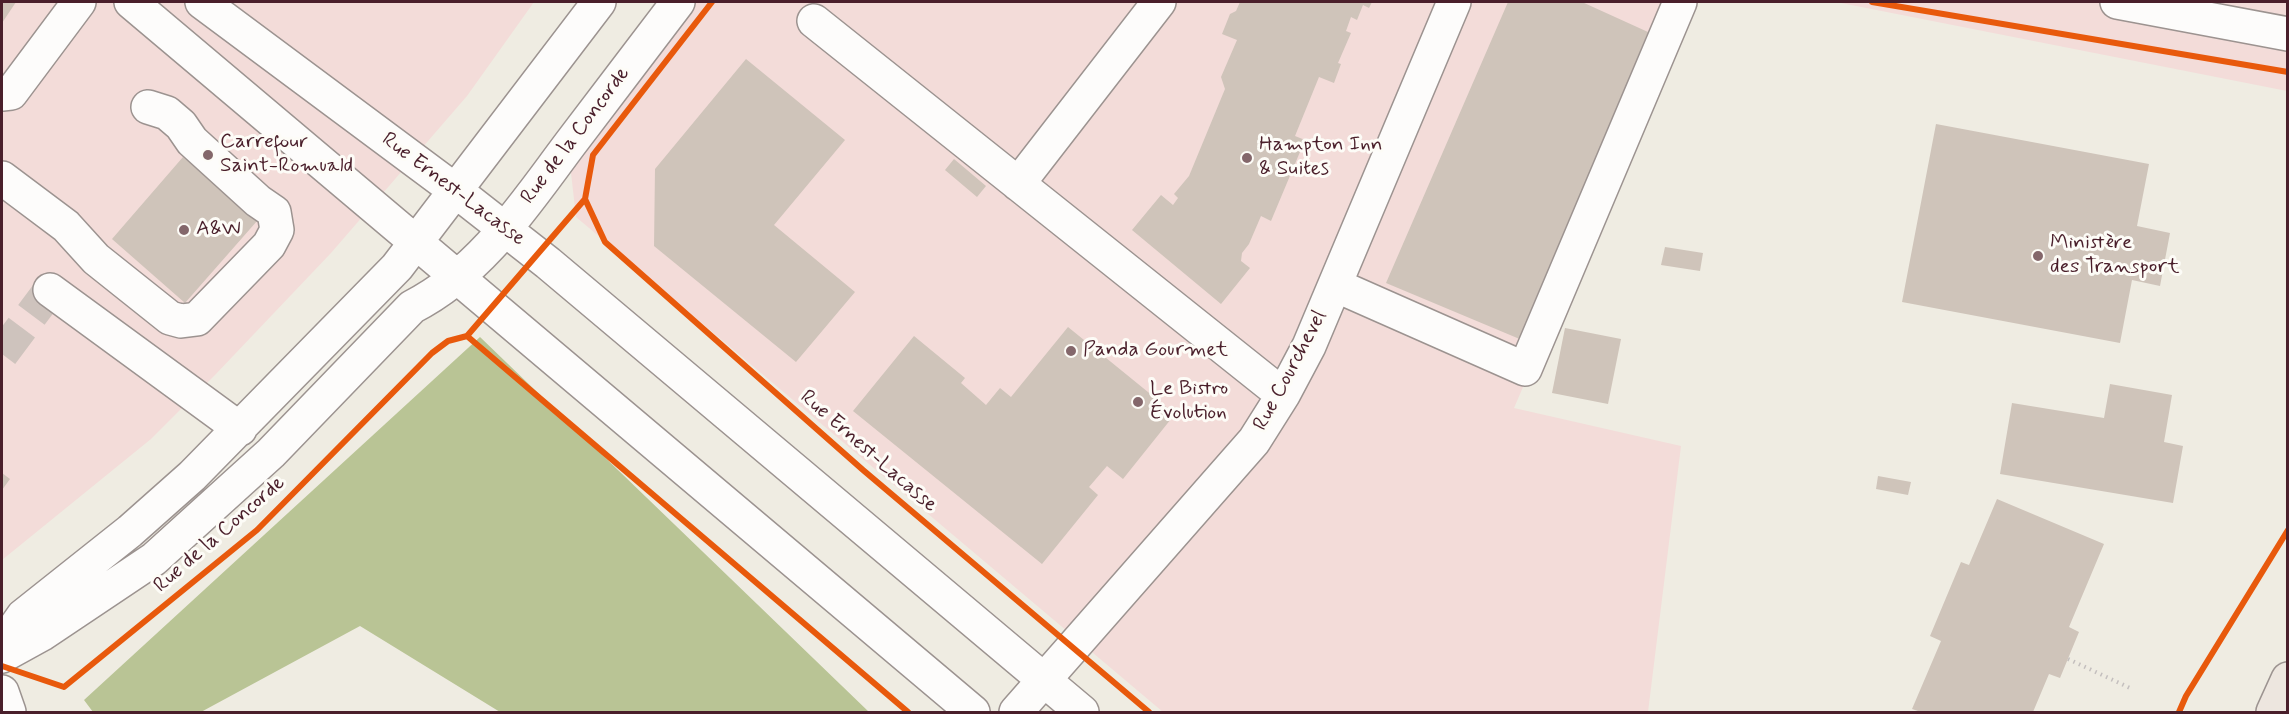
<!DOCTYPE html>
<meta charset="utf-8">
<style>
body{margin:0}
#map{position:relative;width:2289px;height:714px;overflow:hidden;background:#efece2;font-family:Mynerve,sans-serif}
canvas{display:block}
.frame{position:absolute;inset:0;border:3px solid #4a1f2b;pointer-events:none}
</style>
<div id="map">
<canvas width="2289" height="714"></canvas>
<div class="frame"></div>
</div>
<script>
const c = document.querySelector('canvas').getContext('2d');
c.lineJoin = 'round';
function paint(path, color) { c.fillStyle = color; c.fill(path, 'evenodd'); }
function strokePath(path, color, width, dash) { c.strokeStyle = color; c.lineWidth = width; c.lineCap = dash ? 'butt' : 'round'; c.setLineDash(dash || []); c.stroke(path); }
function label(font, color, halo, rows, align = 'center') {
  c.font = font + ' Mynerve,sans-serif'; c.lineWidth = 6; c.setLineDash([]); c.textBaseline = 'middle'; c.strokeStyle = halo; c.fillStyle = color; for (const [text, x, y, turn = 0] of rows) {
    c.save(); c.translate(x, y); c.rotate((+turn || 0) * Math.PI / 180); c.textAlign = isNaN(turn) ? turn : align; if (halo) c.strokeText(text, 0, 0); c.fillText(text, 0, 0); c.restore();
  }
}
const built = new Path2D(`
 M2,2H534L467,96L331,253L215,375L151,439L2,560Z
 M691,2H1688L1514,408L1681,446L1648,712H1163L576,217L570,164Z
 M1836,2H2287V91Z`);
const forest = new Path2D(`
 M480,337L869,712H500L360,626L201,712H93L84,700Z`);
const building = new Path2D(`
 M2,2H16L2,23Z
 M1240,2H1372L1369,8L1363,5L1357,20L1351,17L1346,31L1351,33L1338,63L1341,64L1334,83L1319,77L1295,136L1305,140L1271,221L1261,216L1249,244L1242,253L1241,261L1250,268L1221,304L1132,230L1161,195L1173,205L1178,198L1174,194L1189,176L1225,89L1221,77L1237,40L1222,34L1230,14L1236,11Z
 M1508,2H1582L1648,32L1522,340L1386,283Z
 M746,59L845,140L774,225L855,292L796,362L654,246L655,169Z
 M1936,124L2149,164L2137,226L2170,233L2160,286L2132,280L2120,343L1902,302Z
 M183,157L257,221L185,303L112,239Z
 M954,159L986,186L977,197L945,170Z
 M1665,247L1703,253L1700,271L1661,265Z
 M1068,327L1175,414L1123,479L1107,466L1089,487L1098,495L1042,564L853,411L914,336L965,378L961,383L986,405L1000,388L1011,397Z
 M1565,328L1621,339L1608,404L1552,393Z
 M2110,384L2172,395L2164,442L2183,446L2173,503L2000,474L2012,403L2104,418Z
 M2,473L10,479L2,490Z
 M1878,476L1911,482L1908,495L1876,489Z
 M1997,499L2104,544L2069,627L2079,632L2060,678L2049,674L2033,712H1921L1912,709L1941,641L1930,636L1961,562L1969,565Z`);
const minorTunnel = new Path2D(`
 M2,354L50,290`);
const path = new Path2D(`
 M2068,659L2130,688`);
const minor = new Path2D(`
 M131,2L973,712
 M202,2L456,191L548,263L1082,712
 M2117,2L2288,34
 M814,21L1283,395
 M2,94L11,93L79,2
 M2,178L66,226L96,259L170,318L181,321L197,319L269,245L277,230L274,212L258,201L192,141L181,125L167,113L148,107
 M1018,184L1159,2
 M1335,285L1525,369L1680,2
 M50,290L240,429
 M2,646L23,616L130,531L192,476L397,267L599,2
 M2,656L42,634L154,559L271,453L412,307C481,272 525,204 570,144C606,97 642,49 678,2
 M2,692L9,712
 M1016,712L1254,441L1283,395L1309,346L1454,2`);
const major = new Path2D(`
 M2273,712L2288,679`);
const cycleway = new Path2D(`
 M1872,2L2288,72
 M585,199L605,242L863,470L1149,712
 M467,336L908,712
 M467,336L585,199L593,155L712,2
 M2,666L64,687L257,530L432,353L448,341L467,336
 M2179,712L2186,696L2288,530`);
const markers = [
 [208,155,6,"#84676b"],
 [1247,158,6,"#84676b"],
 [184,230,6,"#84676b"],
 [2038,256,6,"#84676b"],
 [1071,351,6,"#84676b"],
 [1138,402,6,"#84676b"]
];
const streetNames = [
 ["Rue de la Concorde",576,136,-53],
 ["Rue Ernest-Lacasse",453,190,37],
 ["Rue Courchevel",1291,371,-62],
 ["Rue Ernest-Lacasse",868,452,41],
 ["Rue de la Concorde",220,535,-41]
];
const poiNames = [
 ["Carrefour",220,143],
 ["Saint-Romuald",220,167],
 ["Hampton Inn",1259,146],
 ["& Suites",1259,170],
 ["A&W",196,230],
 ["Ministère",2050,244],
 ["des Transport",2050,268],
 ["Panda Gourmet",1083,351],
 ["Le Bistro",1150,390],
 ["Évolution",1150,414]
];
paint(built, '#f3dcd9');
paint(forest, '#b9c495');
paint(building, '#cfc4ba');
strokePath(minorTunnel, '#cec3bd', 33, [33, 16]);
strokePath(minor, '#9c9390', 36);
strokePath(major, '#9c9390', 36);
strokePath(path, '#c4bfbe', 4, [1.5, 4.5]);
strokePath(minor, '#fdfcfb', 33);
strokePath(major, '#ede6df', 33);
strokePath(cycleway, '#e8590c', 6);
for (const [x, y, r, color] of markers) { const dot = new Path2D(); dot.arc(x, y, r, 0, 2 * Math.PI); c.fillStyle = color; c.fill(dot); strokePath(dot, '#fdfcf7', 2); }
label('21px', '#4a1f2b', '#fdfcf7', streetNames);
label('21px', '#4a1f2b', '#fdfcf7', poiNames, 'left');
</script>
